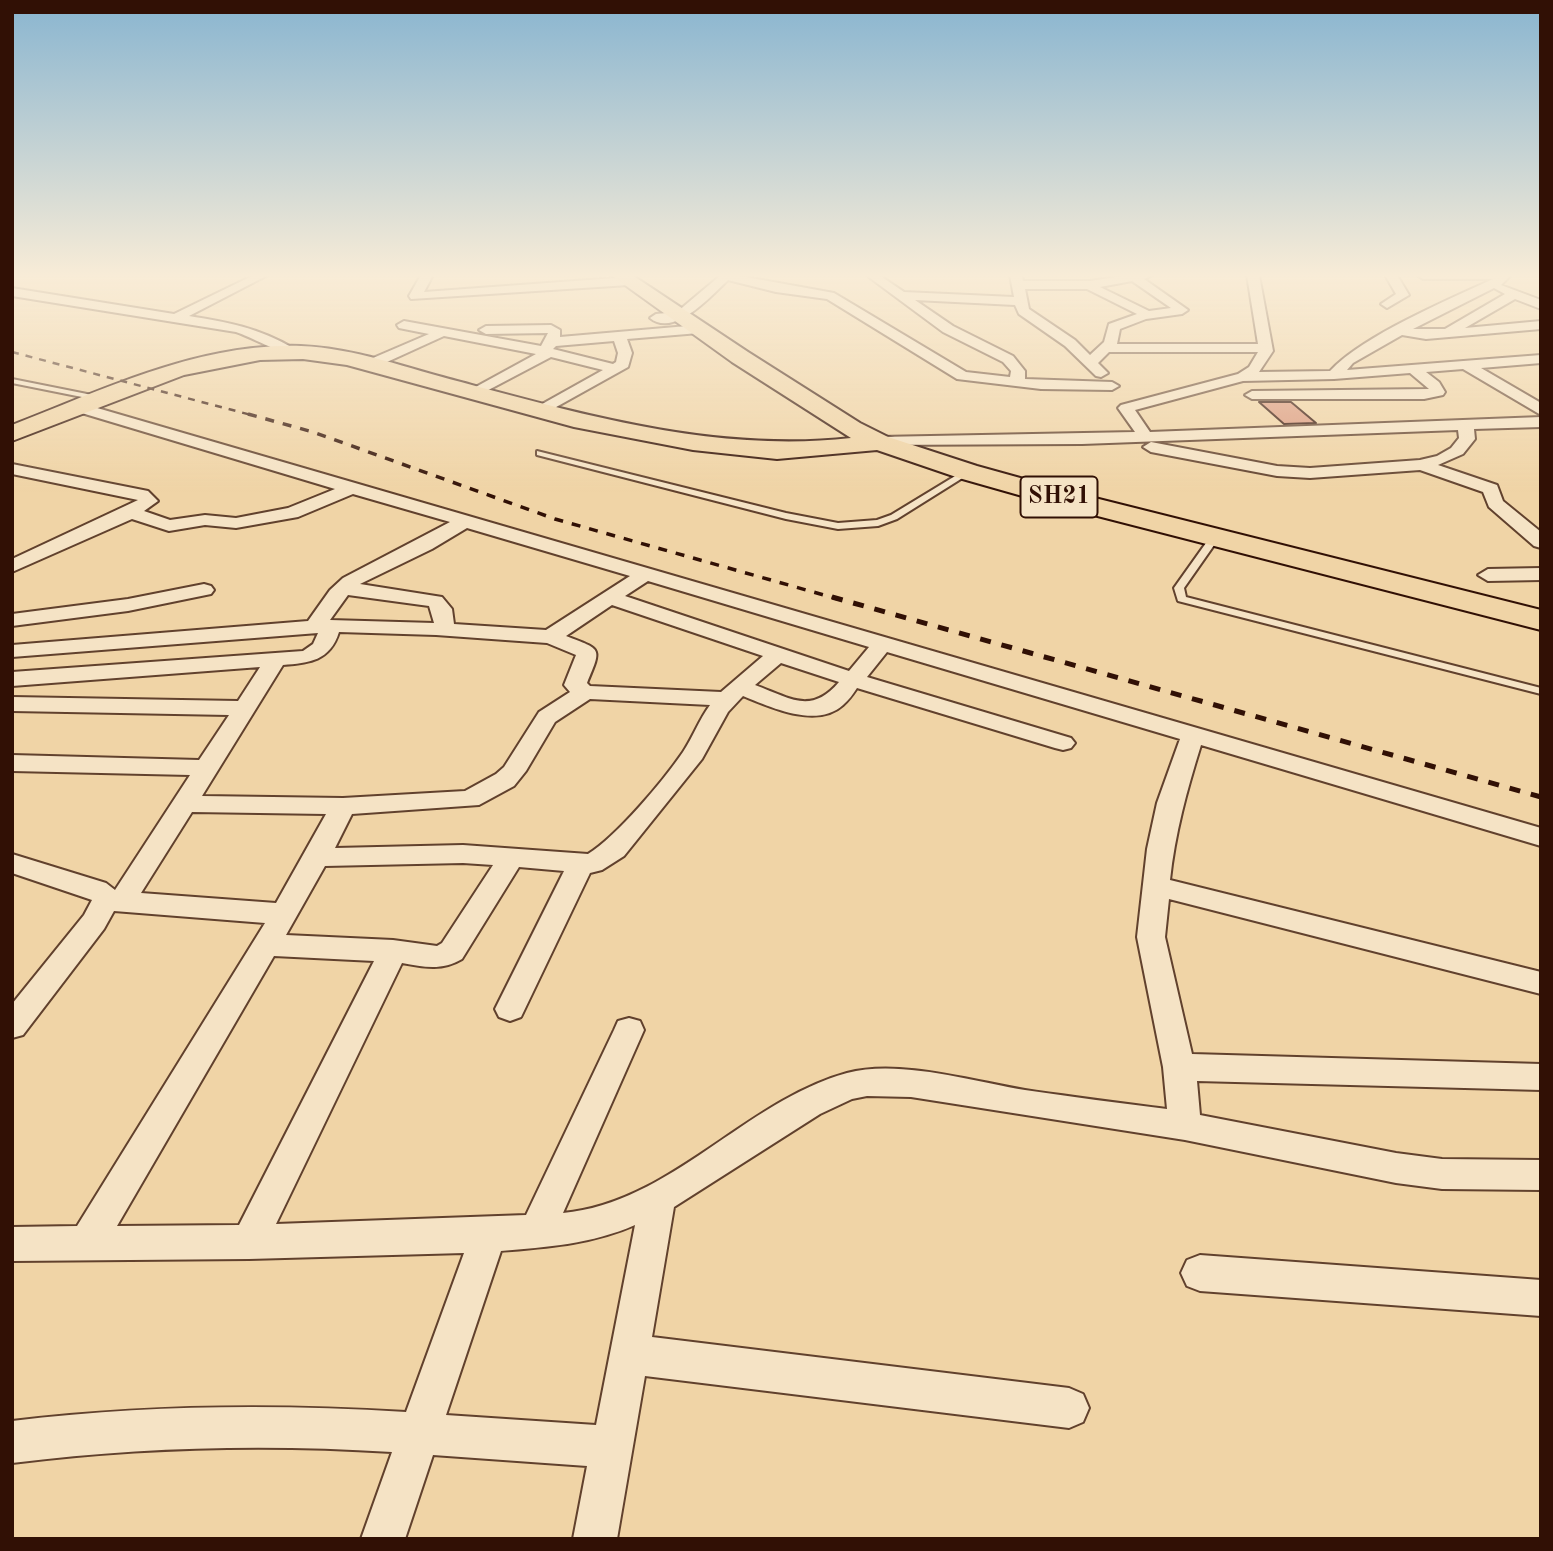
<!DOCTYPE html>
<style>
body{margin:0}
#map{position:relative;width:1553px;height:1551px;overflow:hidden;background:#f0d4a6;font-family:"Old Standard TT",serif}
canvas{display:block}
.frame{position:absolute;inset:0;border:14px solid #311005;pointer-events:none}
</style>
<div id="map">
<canvas width="1553" height="1551"></canvas>
<div class="frame"></div>
</div>
<script>
const c = document.querySelector('canvas').getContext('2d');
c.lineJoin = 'round';
function paint(path, color) { c.fillStyle = color; c.fill(path, 'evenodd'); }
function strokePath(path, color, width, dash) { c.strokeStyle = color; c.lineWidth = width; c.lineCap = dash ? 'butt' : 'round'; c.setLineDash(dash || []); c.stroke(path); }
function label(font, color, halo, rows, align = 'center') {
  c.font = font + ' "Old Standard TT",serif'; c.lineWidth = 7; c.setLineDash([]); c.textBaseline = 'middle'; c.strokeStyle = halo; c.fillStyle = color; for (const [text, x, y, turn = 0] of rows) {
    c.save(); c.translate(x, y); c.rotate((+turn || 0) * Math.PI / 180); c.textAlign = isNaN(turn) ? turn : align; if (halo) c.strokeText(text, 0, 0); c.fillText(text, 0, 0); c.restore();
  }
}
const building = new Path2D(`
 M1259,402H1291L1316,423L1284,424Z`);
const lane = new Path2D(`
 M12,379L102,397L106,399L102,401L12,383Z
 M537,451L786,513L838,523L877,520L891,515L965,470L972,472L897,519L878,526L838,529L786,519L537,455Z
 M1214,535L1219,538L1184,588L1186,597L1541,688V694L1178,601L1174,588L1211,536Z`);
const street = new Path2D(`
 M254,275H268L189,316C227,322 259,328 293,348V354C283,355 249,336 236,332L12,296V288L174,314Z
 M421,275H433L424,292L629,277L635,281L629,285L411,299L409,296Z
 M721,275H735L834,293L966,372L1010,377L1011,371L1003,362L943,332L866,275H879L904,292L1014,297L1010,275H1022L1023,281H1090L1129,275H1153L1144,279L1188,310L1182,314L1146,319L1120,329L1117,344H1258L1247,275H1259L1273,351L1259,372L1330,371C1364,335 1446,301 1493,279H1423L1417,275H1511L1501,285L1541,300V309L1515,299L1465,328L1541,321V329L1426,339L1402,335L1353,363L1347,370L1541,355V363L1481,368L1541,403V415L1463,369L1426,372L1439,382L1445,392L1443,395L1424,399H1252L1245,395L1252,391L1429,389L1410,373L1334,379L1243,381L1135,410L1150,432L1541,417V427L1474,429L1475,439L1463,454L1438,465L1497,485L1503,501L1541,532V548L1534,546L1489,507L1483,492L1420,470L1310,478L1277,476L1151,452L1143,447L1151,442L1277,466L1310,468L1420,460L1437,456L1451,448L1459,438L1458,430L1082,444L873,445L871,442L879,437L1135,432L1118,408L1121,405L1238,374L1249,367L1258,352H1109L1098,363L1108,373L1101,377L1096,376L1065,346L1019,314L1015,305L915,300L953,326L1013,356L1025,371V379L1112,382L1119,386L1112,390L1041,389L957,379L827,299L776,292L728,280C711,296 674,338 650,318L656,314L677,312ZM1132,281L1171,308L1149,311L1100,287ZM1494,288L1505,294L1445,329H1413ZM1025,289H1087L1137,314L1109,324L1104,342L1090,355L1075,340L1029,309Z
 M1385,275H1397L1409,295L1387,308L1381,304L1396,294Z
 M404,321L541,346L548,333L486,334L479,330L486,326L551,325L560,330V337L699,325L706,329L699,333L627,339L632,353L628,367L540,416L535,414L532,411L535,408L603,370L551,357L477,396L470,392L472,389L536,354L444,336L376,367H366V361L429,334L399,328L397,325ZM614,341L618,353L616,362L613,364L553,349L556,346Z
 M80,403L1541,828V846L1201,745C1187,790 1175,833 1170,880L1541,972V994L1169,899L1165,937L1192,1054L1541,1064V1090L1197,1081L1200,1115L1396,1153L1442,1159L1541,1160V1190L1442,1189L1396,1183L1185,1140L911,1097L867,1096L852,1099L820,1114L674,1207L652,1337L1069,1388L1083,1394L1089,1408L1083,1422L1069,1428L645,1376L617,1539H573L587,1466L433,1455L405,1539H361L392,1452C265,1444 139,1447 12,1463V1421C144,1405 274,1404 406,1412L464,1253L249,1259L12,1261V1227L77,1226L265,923L114,911L104,929L23,1035L12,1038V1004L84,915L92,900L12,873V854L106,883L115,890L190,775L12,771V755L199,760L229,715L12,711V697L238,701L260,667L12,686V672L303,651L313,644L318,633L12,657V645L308,621L330,590L343,578L450,522L353,494L298,517L236,528L205,525L169,531L132,519L12,572V559L138,500L12,474V464L148,491L158,501L144,511L170,520L205,515L236,518L288,508L335,489L75,411L72,408ZM467,528L630,576L546,630L454,624L452,609L442,597L360,584L432,549ZM648,581L869,647L849,671L625,596ZM348,595L429,606L434,623L330,620ZM612,605L763,656L721,692L590,686L587,683C602,647 602,650 566,636ZM339,632L436,635L547,643L576,655L564,685L570,692L539,712L504,767L496,774L465,791L343,798L202,796L283,665C309,663 330,661 339,632ZM887,652L1180,739L1157,803L1147,849L1137,937L1163,1067L1167,1109C1120,1103 1072,1097 1025,1090C972,1081 898,1059 847,1073C745,1101 671,1203 563,1213L644,1030L640,1021L629,1018L618,1021L614,1030L526,1215L276,1224L402,963C424,967 442,971 462,959L519,867L564,871L495,1009L499,1017L510,1021L521,1017L590,873L602,870L624,856L702,759L728,712L743,696C770,707 817,729 843,705C849,700 853,694 857,688L1055,748L1063,750L1071,748L1075,743L1071,738L867,677ZM781,663L839,682C811,715 790,698 755,685ZM590,699L710,705C699,720 693,737 683,752C663,781 617,836 588,854L463,845L335,848L352,814L479,805L514,786L526,771L555,722ZM192,812L326,814L276,903L141,893ZM463,863L493,865L442,943L437,946L393,940L286,935L325,866ZM274,956L374,961L239,1225L117,1226ZM635,1225L596,1425L446,1415L501,1251C547,1247 592,1244 635,1225Z
 M1541,568V580L1488,581L1478,575L1488,569Z
 M204,584L211,586L214,590L211,594L128,611L12,626V614L128,599Z
 M1200,1255L1541,1280V1316L1200,1291L1187,1286L1181,1273L1187,1260Z`);
const primary = new Path2D(`
 M611,275H632L748,352L860,423L888,437L977,466L1067,491L1541,610V630L1047,503L959,478L877,450L777,459L693,450L574,427L347,365L303,359L260,360L184,375L12,441V425C105,389 199,343 301,346C355,348 409,369 461,382C587,416 719,453 851,438L732,362Z`);
const railFar2 = new Path2D(`
 M12,352L255,416`);
const railFar1 = new Path2D(`
 M248,414L313,432L555,519L838,599`);
const rail = new Path2D(`
 M832,597L1541,797`);
const shields = [
 [1059,497,77]
];
const shieldNames = [
 ["SH21",1059,497]
];
paint(building, '#db997e');
strokePath(building, '#311005', 2);
strokePath(lane, '#61412d', 4);
strokePath(street, '#61412d', 4);
strokePath(primary, '#311005', 4);
paint(lane, '#f5e3c5');
paint(street, '#f5e3c5');
paint(primary, '#f0d4a6');
strokePath(railFar2, '#311005', 2.5, [7, 7]);
strokePath(railFar1, '#311005', 3.5, [9, 9]);
strokePath(rail, '#311005', 5, [11, 11]);
const sky = c.createLinearGradient(0, 0, 0, 492);
sky.addColorStop(0, '#89b5d0');
sky.addColorStop(0.56, '#f8ecd7');
sky.addColorStop(1, '#f8ecd700');
c.fillStyle = sky;
c.fillRect(0, 0, 1553, 492);
for (const [x, y, w] of shields) { const box = new Path2D(); box.roundRect(x - w / 2, y - 20.5, w, 41, 5); c.fillStyle = '#f5e3c5'; c.fill(box); strokePath(box, '#311005', 2); }
label('bold 24px', '#311005', null, shieldNames);
</script>
